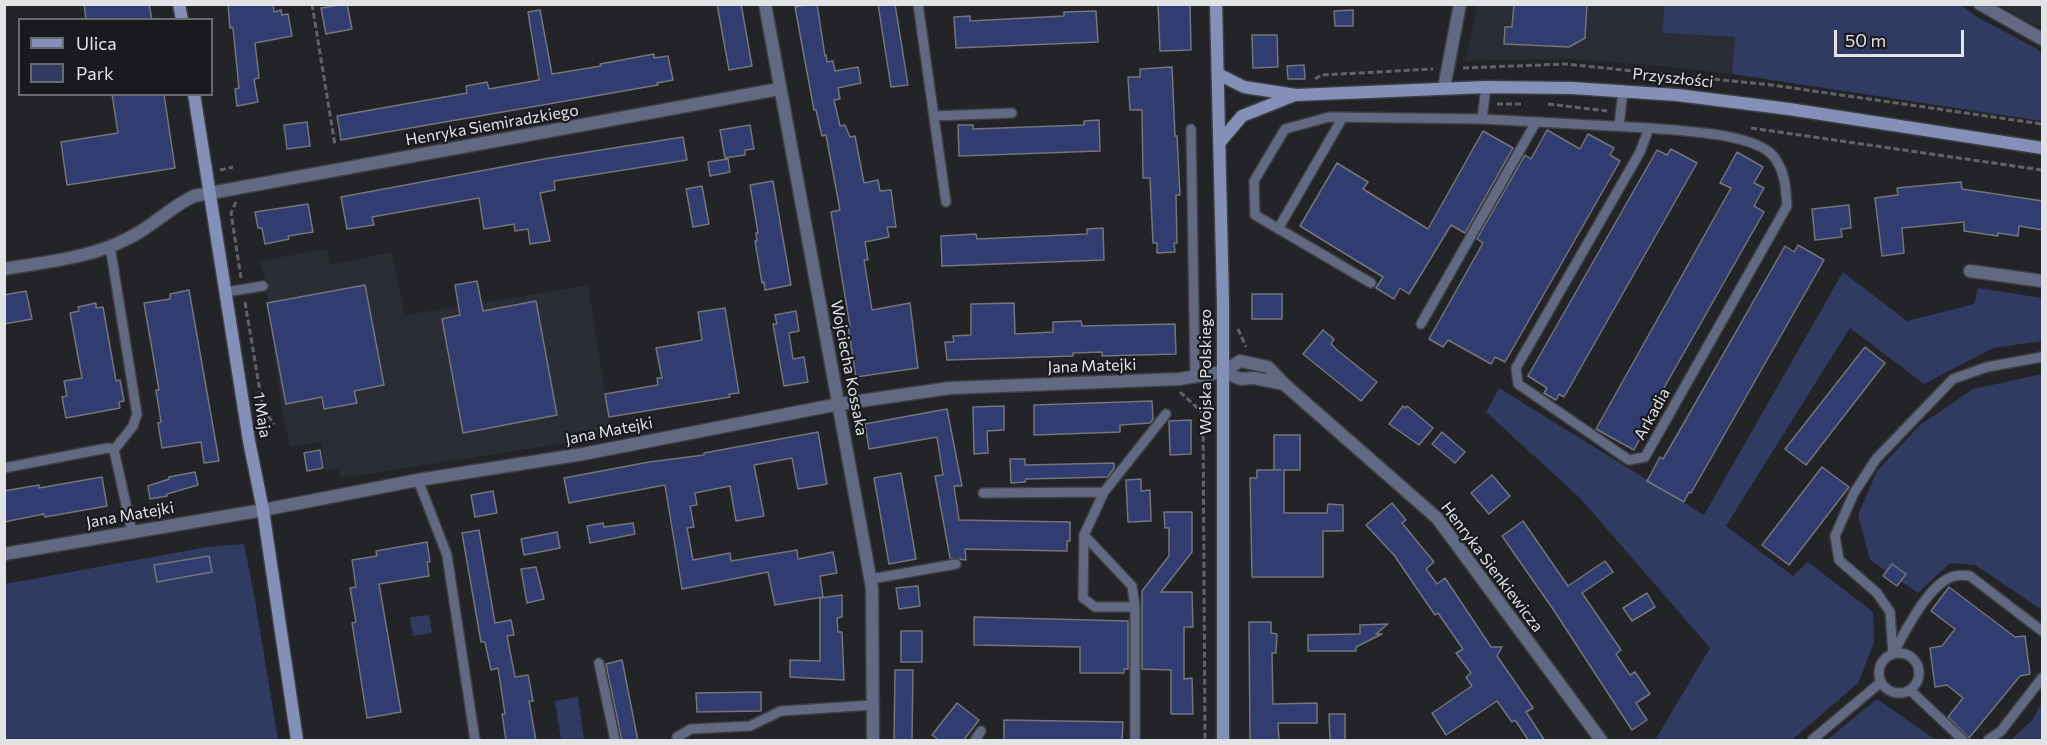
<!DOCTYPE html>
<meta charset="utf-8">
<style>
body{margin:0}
#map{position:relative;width:2047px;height:745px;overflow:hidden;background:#232428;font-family:Commissioner,sans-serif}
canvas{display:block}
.frame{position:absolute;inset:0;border:6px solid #e2e3e5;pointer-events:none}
.legend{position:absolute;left:18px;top:18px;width:195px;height:78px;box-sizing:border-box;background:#191a1e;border:2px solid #696a6e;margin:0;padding:8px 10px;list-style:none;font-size:18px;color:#e2e3e5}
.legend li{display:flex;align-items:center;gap:12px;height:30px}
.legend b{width:30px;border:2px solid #696a6e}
.scale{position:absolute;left:1834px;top:30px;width:130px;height:27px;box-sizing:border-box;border:3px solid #e2e3e5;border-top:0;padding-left:8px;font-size:18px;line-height:21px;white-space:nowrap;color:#e2e3e5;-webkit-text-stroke:4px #191a1e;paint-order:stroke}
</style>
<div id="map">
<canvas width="2047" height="745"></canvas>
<div class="frame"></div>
<ul class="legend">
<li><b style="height:8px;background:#8590b9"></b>Ulica</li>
<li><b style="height:16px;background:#313a61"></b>Park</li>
</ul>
<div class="scale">50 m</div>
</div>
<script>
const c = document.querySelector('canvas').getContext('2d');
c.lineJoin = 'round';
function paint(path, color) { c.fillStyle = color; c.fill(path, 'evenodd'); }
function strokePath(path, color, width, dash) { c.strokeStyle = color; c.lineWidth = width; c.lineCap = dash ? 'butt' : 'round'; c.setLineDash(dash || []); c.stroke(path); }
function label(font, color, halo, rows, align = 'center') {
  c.font = font + ' Commissioner,sans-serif'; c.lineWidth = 4.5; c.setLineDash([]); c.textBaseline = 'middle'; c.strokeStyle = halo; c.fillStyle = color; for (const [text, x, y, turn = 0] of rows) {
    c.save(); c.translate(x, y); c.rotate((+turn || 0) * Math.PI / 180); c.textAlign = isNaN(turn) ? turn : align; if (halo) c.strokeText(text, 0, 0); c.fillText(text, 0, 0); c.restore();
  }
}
const built = new Path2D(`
 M1478,5H1664L1662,33L1735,37L1732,74L1652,65L1566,59L1465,61Z
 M1999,5H2042V29Z
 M327,249L330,265L392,252L405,315L588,285L612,436L340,478L339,469L326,471L321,442L290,447L281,405L265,277L259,261Z`);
const green = new Path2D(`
 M1664,5H1960L1979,18L2037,49L2042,55V121L1732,74L1735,37L1662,33Z
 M1843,272L1907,321L1974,304L1978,288L2042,298V341L1993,348L1924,384L1850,328L1726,526L1793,576L1808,562L1873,612L1874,643L1858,683L1792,740H1655L1710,648L1581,499L1486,412L1499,388L1704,515Z
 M2042,374V610L1975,565L1950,563L1918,593L1870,560L1858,515L1877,471L1920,425L1973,389Z
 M244,544L255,600L278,740H5V584L207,547Z
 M429,615L432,633L413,636L410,617Z
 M578,697L584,740H561L555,701Z
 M1877,699L1936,740H1827Z
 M2042,703V740H2011L2032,720Z`);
const building = new Path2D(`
 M84,4H149L152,20H86Z
 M228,4H273L274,12L281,10L282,15L288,14L292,36L255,43L259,78L254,79L258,102L237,106L235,89L239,88L233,28H230Z
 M347,4L352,29L326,34L321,8Z
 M717,4H741L752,66L729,70Z
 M811,4H817L825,56L826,55L827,62L833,61L835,71L858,67L861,83L838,88L840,99L834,100L840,126L845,125L850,137L855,136L864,183L878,180L880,191L891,190L896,227H887L889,237L865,242L868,260H864L872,310L910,303L918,368L856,377L848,326H850L831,212L840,210L826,135L822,136L816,110H814L795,7Z
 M878,4H895L908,85L891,87Z
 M1158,4H1190L1191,50L1160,51Z
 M1514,4H1587L1585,38L1569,47L1504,44L1505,27H1512Z
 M540,10L552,74L601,66L600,64L654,54V58L668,56L673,80L657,83L658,85L341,140L337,116L467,93L466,86L487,82L489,89L539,80L528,12Z
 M1353,10V26H1335L1334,11Z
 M1096,11L1098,42L956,48L954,17L970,16V21L1064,16V12Z
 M1252,35H1277L1278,67L1253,68Z
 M1304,65L1305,79H1288L1287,66Z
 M1172,67L1175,136H1177L1179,177L1180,195H1176L1177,243H1174L1175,252L1157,253V243H1153L1150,178H1143L1142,110H1130L1128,77H1140V69Z
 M112,94H164L175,168L67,185L61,142L118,133Z
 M1099,120L1100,151L959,156L958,125H973V129L1084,125V121Z
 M307,122L310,146L287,149L284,125Z
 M750,125L754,149L745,150V155L725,158L720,130Z
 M1547,130L1580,149L1588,134L1614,148L1610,155L1620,161L1505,362L1495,357L1491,364L1448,340L1443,347L1429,339L1483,243L1477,239L1525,155L1531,159Z
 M1483,131L1513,148L1465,233L1451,225L1409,294L1400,288L1394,299L1376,288L1383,277L1300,226L1337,163L1368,182L1363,189L1428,229Z
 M683,137L687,160L554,181L555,190L540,193L550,241L530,244L528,229L515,231L514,224L484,229L479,198L372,217L374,225L347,229L341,197L550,158Z
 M1671,149L1697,163L1564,397L1559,394L1556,400L1544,393L1547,388L1528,376L1657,150L1667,155Z
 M1737,152L1763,167L1754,183L1764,188L1754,206L1764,212L1644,423L1647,425L1634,450L1596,429L1731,188L1720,183Z
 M728,159L730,172L710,176L708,162Z
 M773,181L791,285L765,290L764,282L762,283L755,241H757L756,233H758L750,185Z
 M1961,182L1962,189L2043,201V230L2019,226L2018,236L1998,233V236L1964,231V222L1902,228L1904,253L1882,256L1875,198L1898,195L1897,188Z
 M702,186L709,224L693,227L686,189Z
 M308,204L313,232L288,236L289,239L265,244L262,228H258L255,212Z
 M1849,205L1851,228L1841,229L1842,237L1815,240L1812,209Z
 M1103,228L1104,260L942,266L941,236L976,234L977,239L1087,234V229Z
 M1798,245L1824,260L1691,493L1689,492L1684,502L1647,481L1660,457L1663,459L1684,423L1785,246L1794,252Z
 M477,281L483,311L536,301L557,415L463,433L442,319L460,315L455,285Z
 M365,285L384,385L354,391L357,403L324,409L322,397L286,404L267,303Z
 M189,290L219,461L204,463L201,442L162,448L158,423L161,422L156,390H159L144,303L170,299V294Z
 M26,291L32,319L4,324V295Z
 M1252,294H1282V319H1252Z
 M96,303V308L103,307L116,381L120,380L124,401L119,402L120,408L66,418L62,397L67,396L64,381L82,378L70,313L79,311L78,307Z
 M1014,303L1015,334L1053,332V322L1081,321L1082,326L1175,324L1176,354L1102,356V352L1073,353V356L947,360L945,342H954L953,336L971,335V304Z
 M725,308L739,393L729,394L730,397L609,417L605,394L658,385L657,378H662L656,348L702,340L698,312Z
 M796,311L799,331L789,333L793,359L804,357L808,382L784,386L773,324H777L775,315Z
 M1323,330L1334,339L1331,344L1337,350L1377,382L1361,401L1303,354Z
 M1865,347L1885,363L1806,465L1785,449Z
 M1152,401L1153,419L1150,423L1120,425V432L1034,435V405Z
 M1004,406V430L987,431L988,453L974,454L973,407Z
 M1403,406L1405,408L1407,406L1433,428L1419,445L1389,424Z
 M947,409L962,486H954L959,520L1070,522V541H1067V551L965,549L966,560L950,558L935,476L943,475L937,437L869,449L865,424Z
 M1191,420V454L1170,455L1169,421Z
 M818,432L827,484L798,489L792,458L754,465L764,516L736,521L730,486L695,493L697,505L690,506L694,527L687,528L693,560L730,553L731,561L797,550L798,559L833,552L837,573L820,576L823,597L775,605L768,572L682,589L665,485L569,503L564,478L649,462L704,455V453Z
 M1442,432L1465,452L1455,463L1432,444Z
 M1274,435H1300V470H1284V513H1327L1328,504L1343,505V531H1323V577H1252L1250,478H1257V470H1281H1274Z
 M320,450L323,468L307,471L304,453Z
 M1010,459H1025V465L1114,463V468L1108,477L1026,479L1025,482L1011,483Z
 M1822,467L1849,487L1789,565L1762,545Z
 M195,472L198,485L167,494V496L150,499L148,486L169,479V477Z
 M901,473L916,559L889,564L874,478Z
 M1492,475L1510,496L1489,514L1471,493Z
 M102,477L107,506L45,517L44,514L4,522V491L39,485V488Z
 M1141,479V491L1150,490L1151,521L1128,522L1126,480Z
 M493,491L497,513L475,517L471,495Z
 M1392,503L1406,520L1402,523L1434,562L1426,569L1437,584L1445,578L1491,647H1502L1497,656L1533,708L1526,712L1545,741H1529L1515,720L1512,722L1497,701L1446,735L1432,713L1472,686L1466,677L1471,673L1456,653L1463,649L1438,613L1435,615L1394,555L1366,525Z
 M1164,512H1192V552L1161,592H1192L1193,627H1184V679L1192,678L1193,714H1171V670L1142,669V591L1169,556V528H1165Z
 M1523,521L1568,586L1605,561L1613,572L1582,593L1621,650L1616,654L1630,675L1635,672L1650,694L1636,703L1647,720L1632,730L1553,609L1502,536Z
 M603,523L604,527L633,523L635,534L590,543L587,526Z
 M479,530L495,623L511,620L514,635L507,636L515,677L528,675L533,701H529L536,741H506L502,714H505L498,668L491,670L485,642H481L462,533Z
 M557,532L560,548L524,555L521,539Z
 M427,542L430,562H427L429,576L379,584L401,712L367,718L352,623L356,622L350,588L356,587L352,560L377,556L376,551Z
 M209,556L212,572L157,582L154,565Z
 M1892,564L1906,574L1897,586L1883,576Z
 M536,567L544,599L527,603L521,569Z
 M918,586L920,606L899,609L896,588Z
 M1949,587L2015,637L2025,636L2030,674L2020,676L1969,738L1948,717L1963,698L1947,685L1935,687L1930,648L1942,646L1955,629L1931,611Z
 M1647,593L1655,607L1632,621L1623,608Z
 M842,595V617L837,618L838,632H842L844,680L790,677V660L820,661V598Z
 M974,617L1128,621V669H1124V673H1080V647L974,645Z
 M1249,622H1271V633L1277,634L1276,653H1272L1273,704L1317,703V723H1278L1279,741H1250Z
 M1388,624L1376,634H1382L1356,647V651H1308V635L1360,634V625Z
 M901,631H922V662H901Z
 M622,660L638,741H622L608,674L606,664Z
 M895,670H913L912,741H894Z
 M761,692V711L697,712L696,693Z
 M957,703L979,720L963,741H940L932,735Z
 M1329,714H1345V741H1330Z
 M1004,720L1123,722L1122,741H1004Z`);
const path = new Path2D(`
 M312,4L335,145
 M1463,68L1565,64L1772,85L2042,124
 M1315,79L1321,75L1433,69
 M1497,104H1521
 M1548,104L1607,111
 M1751,128L2042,170
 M220,170L233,167
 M236,202L231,213L241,278
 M245,302L263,409L274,424
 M1238,329L1246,347
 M1180,392L1203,413L1205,740`);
const lane = new Path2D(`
 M918,4L946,202
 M1486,87L1482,119L1649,128
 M934,116L1012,113
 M1619,126L1623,90
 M1649,128C1680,131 1756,133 1774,157C1785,171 1786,189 1787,206L1645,457L1629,460L1518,384L1516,368L1640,152Z
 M1191,129L1195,377
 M1278,229L1343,117
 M110,246L137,414L133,426L114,450
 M1371,283L1255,215L1254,181L1285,129L1329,117L1482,119
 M226,292L263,286
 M1421,324L1536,122
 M4,468L102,449L109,448L114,450L132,532
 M418,480L447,555L475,740
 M1104,492L1166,414
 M983,493L1104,492L1084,535L1132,586L1135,607V740
 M1084,535L1083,598L1095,607H1135
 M871,579L956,564
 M1879 673a20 20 0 1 1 40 0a20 20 0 1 1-40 0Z
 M1893,654L1890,612L1877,593L1839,560L1835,536L1854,493L1876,459L1953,379L1987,367L2042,357
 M1893,654C1904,633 1930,581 1955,576C1960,575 1965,575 1970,576L2042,631
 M599,663L615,740
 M1910,690L1963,740
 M677,737L691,729L750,726L781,711L873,705
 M975,740L981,731
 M1812,740L1881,682
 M1988,740L2001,731L2042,678`);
const street = new Path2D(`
 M765,4L872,588L873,740
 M1980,4L2042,39
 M1444,88L1460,4
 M4,269C45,262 90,258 127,239C151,228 170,207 194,196L779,89
 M1970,271L2042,281
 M1223,372L1241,379L1254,378L1284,384
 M4,554L263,510L418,480L583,454L839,404L950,388L1179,379L1223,372L1240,361L1268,367L1284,384L1437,518L1601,740`);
const secondary = new Path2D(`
 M179,4L182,20
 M1216,4L1223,304V740
 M1218,74L1244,87L1296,95L1486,87L1572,88L1677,95L1789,109L2042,148
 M194,94L249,441L263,510L297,740
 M1220,142L1242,116L1295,95`);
const streetNames = [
 ["Przyszłości",1673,78,6],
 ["Henryka Siemiradzkiego",492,125,-10],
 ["Jana Matejki",1092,366,-2],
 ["Wojciecha Kossaka",849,368,79],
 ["Wojska Polskiego",1206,372,-90],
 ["Arkadia",1652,414,-61],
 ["1 Maja",262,415,81],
 ["Jana Matejki",609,431,-11],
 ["Jana Matejki",130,515,-10],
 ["Henryka Sienkiewicza",1492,567,53]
];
paint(built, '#2a2d36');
paint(green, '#313a61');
paint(building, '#313c71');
strokePath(building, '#74757a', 1.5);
strokePath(lane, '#3e3f42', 12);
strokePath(street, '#3e3f42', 15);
strokePath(secondary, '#3e3f42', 15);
strokePath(path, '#626366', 3, [6, 3]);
strokePath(lane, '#626983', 9);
strokePath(street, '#626983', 12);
strokePath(secondary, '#8590b9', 12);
label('16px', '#e2e3e5', '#191a1e', streetNames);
</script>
